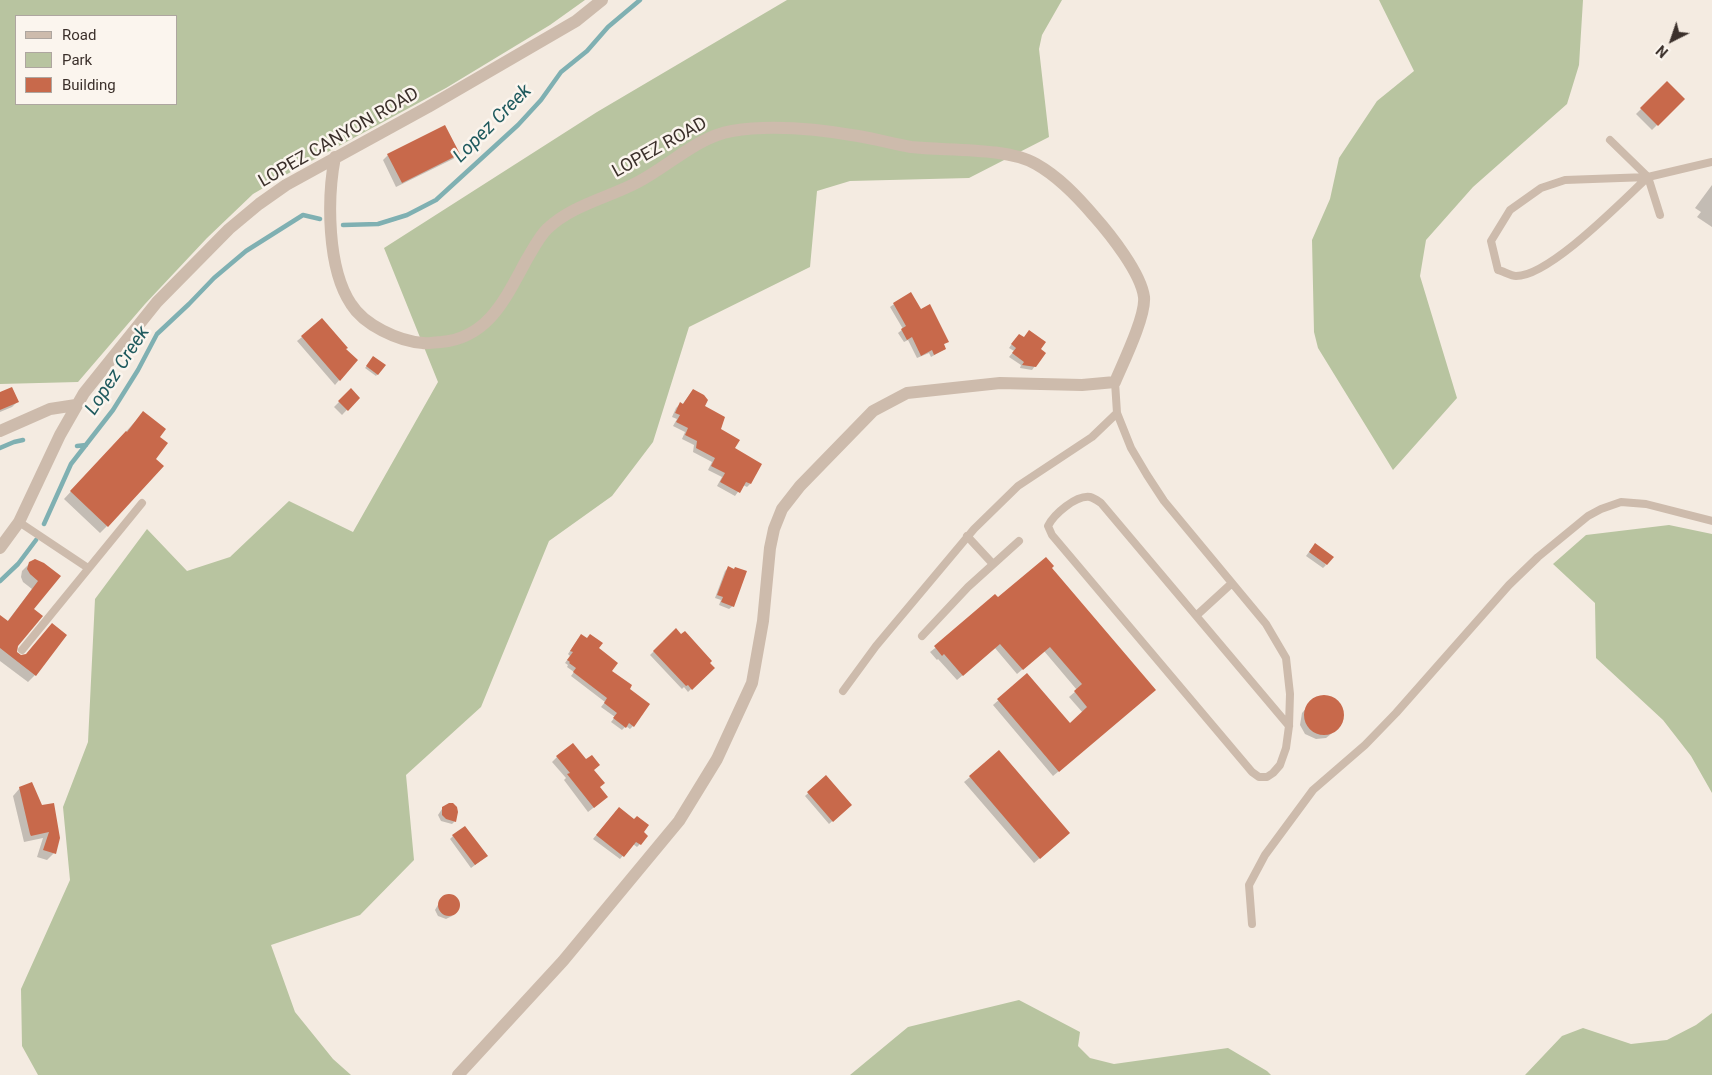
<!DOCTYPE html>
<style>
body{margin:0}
#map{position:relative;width:1712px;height:1075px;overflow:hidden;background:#f4ebe1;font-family:Roboto,sans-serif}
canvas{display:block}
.legend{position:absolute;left:15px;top:15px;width:162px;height:90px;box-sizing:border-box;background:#fbf5ee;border:1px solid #aea6a0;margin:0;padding:6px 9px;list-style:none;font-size:15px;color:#3b302b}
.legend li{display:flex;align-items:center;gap:10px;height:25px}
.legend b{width:25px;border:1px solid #aea6a0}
.north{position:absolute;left:1647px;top:15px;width:50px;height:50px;-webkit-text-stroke:4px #fbf5ee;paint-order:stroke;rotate:221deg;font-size:14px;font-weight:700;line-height:20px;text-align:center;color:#3b302b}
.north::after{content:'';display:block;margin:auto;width:18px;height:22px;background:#3b302b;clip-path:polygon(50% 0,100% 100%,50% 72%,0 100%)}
</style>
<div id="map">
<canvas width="1712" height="1075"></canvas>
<ul class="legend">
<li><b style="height:6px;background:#cdbbac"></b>Road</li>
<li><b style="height:14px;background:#b8c4a0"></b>Park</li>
<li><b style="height:14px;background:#c8694b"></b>Building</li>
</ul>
<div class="north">N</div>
</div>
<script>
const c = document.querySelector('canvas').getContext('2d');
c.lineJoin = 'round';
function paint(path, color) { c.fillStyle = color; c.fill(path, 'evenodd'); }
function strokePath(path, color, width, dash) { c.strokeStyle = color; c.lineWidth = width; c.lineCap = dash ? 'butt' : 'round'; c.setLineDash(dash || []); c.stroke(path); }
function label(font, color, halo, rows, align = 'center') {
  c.font = font + ' Roboto,sans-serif'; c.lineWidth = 5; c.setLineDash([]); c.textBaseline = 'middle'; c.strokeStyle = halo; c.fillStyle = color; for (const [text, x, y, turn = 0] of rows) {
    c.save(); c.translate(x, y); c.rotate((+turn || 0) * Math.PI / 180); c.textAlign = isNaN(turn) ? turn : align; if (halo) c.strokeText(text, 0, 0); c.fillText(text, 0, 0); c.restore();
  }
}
const green = new Path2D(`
 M0,0H585L550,25L446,88L289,173L253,194L207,238L145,304L78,382L0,384ZM16,16H176V104H16Z
 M787,0H1062L1042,35L1039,49L1049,137L969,178L850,181L817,191L810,267L689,327L653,442L612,496L549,541L481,707L406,775L414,860L360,915L271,945L295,1012L333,1059L351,1075H38L22,1046L21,989L70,880L63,807L88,742L95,599L147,529L187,571L230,557L289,501L353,532L438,382L384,248L597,112Z
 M1379,0H1583L1579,65L1567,104L1473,187L1426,240L1420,276L1457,398L1393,470L1318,348L1314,332L1312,240L1330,199L1339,158L1377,101L1414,71Z
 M1669,525L1712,534V793L1691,756L1663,720L1596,658L1595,603L1553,564L1586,535Z
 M1019,1000L1080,1032L1078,1046L1090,1058L1114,1064L1228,1048L1267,1071L1271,1075H850L908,1027Z
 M1712,1013V1075H1525L1562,1036L1583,1028L1631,1044L1667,1040L1696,1025Z`);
const shadow = new Path2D(`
 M1667,83L1683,99L1652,130L1636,114Z
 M459,154L453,159L396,187L383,160L388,155Z
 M1712,185V227L1697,217L1701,212L1695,208Z
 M894,304L920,311L948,341L943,345L945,349L931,357L929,353L917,358L908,340L904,342L898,333L903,329L890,307Z
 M302,337L344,350L356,360L335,385L297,341Z
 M1016,338H1024L1039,350L1035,366L1032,370L1020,368L1021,365L1009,357L1014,351L1009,348Z
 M374,357L384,366L376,376L365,368Z
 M351,390L358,398L342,415L334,407Z
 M693,390L734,449L750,484L747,487L743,485L735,496L717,486L722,477L708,470L712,462L693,452L694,445L682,439L685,432L673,426L677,419L672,417L676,408L680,404L682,405Z
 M0,393L17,402L12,407L0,412Z
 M143,413L159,437L107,526L100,533L64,499Z
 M1312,548L1326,565L1323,568L1306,556Z
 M30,563L43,564L33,610L17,646V655L25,656L52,624L35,675L28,682L0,661V616L7,622L32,589L23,582L21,577L22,571Z
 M728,568L733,606L729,609L719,605L721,600L715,598L725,571Z
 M1051,568L1149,695L1053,776L993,705L1027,675L1069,725L1083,713L1069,697L1077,690L1044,651L1017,674L995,648L957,680L938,659L937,660L930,652L998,599Z
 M676,630L713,668L688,692L684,687L682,689L650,655Z
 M578,639L597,649L610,671L628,690L633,726L630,729L626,726L622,730L611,722L615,717L601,707L605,702L571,676L574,672L567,667L568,665L565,663L570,656L568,654Z
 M1326,697L1332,698L1339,704L1342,717L1337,728L1331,734L1326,738L1316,739L1305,734L1300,725L1302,713L1314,700Z
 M557,757L593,770L602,801L588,812L564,780L566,778L552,762Z
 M826,777L847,808L829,824L805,796Z
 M970,777L1063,838L1034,863L964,782Z
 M20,788L41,806L53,804L54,853L47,860L37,857L43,838L24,842L13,796Z
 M444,806L455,821L452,824L441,821L438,815Z
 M616,811L642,832L640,844L637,847L633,844L620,859L593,839Z
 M453,836L483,859L471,868L450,839Z
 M450,896L458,900L459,906L452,916L446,919L438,916L435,910L442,898Z`);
const stream = new Path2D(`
 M343,225L378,224L407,215L436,200L518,125L541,100L561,72L587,51L608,27L640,0
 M77,446L86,445
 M0,448L14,442L23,440
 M44,524L71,464L113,410L138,370L157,334L189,304L214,278L246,251L303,215L320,219
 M0,581L18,564L36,540`);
const building = new Path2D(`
 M1667,81L1685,99L1658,126L1640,108Z
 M445,125L460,154L402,183L387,154Z
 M911,292L921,309L930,304L949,342L944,344L946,349L934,355L932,350L921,356L912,337L907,340L901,329L906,326L893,303Z
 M322,318L348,348L346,349L358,360L340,381L301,336Z
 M1029,330L1046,342L1041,349L1046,353L1036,367L1022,365L1024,362L1012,353L1016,348L1011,344L1019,334L1024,337Z
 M373,356L386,365L378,375L366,366Z
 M12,387L19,402L0,410V392Z
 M351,388L360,398L348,411L338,401Z
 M693,389L704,395L708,400L705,406L725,417L721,429L740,440L735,448L762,464L751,484L746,482L740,493L720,482L725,473L711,466L715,458L696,448L697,441L685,435L688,428L676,422L680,415L675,413L680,402L683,404Z
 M143,411L166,429L160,437L168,443L156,459L164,466L108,527L70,491L126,431L127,432Z
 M1315,543L1334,557L1327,565L1309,552Z
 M1046,557L1054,566L1052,568L1156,690L1059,772L997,699L1027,673L1070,723L1087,707L1074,691L1082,684L1050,647L1023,670L1000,644L963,676L944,654L942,656L934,646L995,594L998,597Z
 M35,559L44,563L61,576L34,609L43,616L18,646L17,652L21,655L26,654L52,623L67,635L36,676L0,648V615L8,621L38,581L30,574L27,569L29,562Z
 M728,566L734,569L735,567L747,571L734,607L721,602L723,597L717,595Z
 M676,628L681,634L685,631L712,661L710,663L715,668L692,690L688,685L686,686L653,651Z
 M581,634L587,638L590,634L603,643L599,648L618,663L612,671L632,685L630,689L650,704L634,727L629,723L626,728L613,718L617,713L604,703L607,698L573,672L576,668L569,663L570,662L567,660L573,652L570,651Z
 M1304 715a20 20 0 1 1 40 0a20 20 0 1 1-40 0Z
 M573,743L586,759L592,755L600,765L594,770L605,783L600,787L608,797L594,808L567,774L570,773L556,756Z
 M999,750L1070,833L1040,859L969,776Z
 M826,775L852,805L833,822L807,792Z
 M32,782L42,805L54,803L60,838L56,854L43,850L49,832L31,836L30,834L19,787Z
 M449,803H453L457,807L458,812L456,822L446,819L442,815V807Z
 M619,807L634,819L637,816L649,825L644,832L648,836L641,845L636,842L624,857L596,835Z
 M465,826L488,856L475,865L452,835Z
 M438 905a11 11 0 1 1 22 0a11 11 0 1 1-22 0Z`);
const service = new Path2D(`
 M1610,140L1648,177L1660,215
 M1648,177C1623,200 1550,276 1516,276C1511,276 1503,271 1498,270L1491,241L1510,210L1541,188L1565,180L1648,177L1712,162
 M1115,382L1117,413L1131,448L1147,475L1164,501L1266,624L1286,658L1290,694L1289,726L1286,748L1280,765L1273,773L1267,777H1259L1252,772L1052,535L1048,526C1054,514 1076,495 1090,497C1094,498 1098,501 1101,503L1289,726
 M19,522L88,568
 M967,536L993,564
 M1197,615L1232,583
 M922,636L968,587L1019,541
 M22,650L142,503
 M843,691L876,646L974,529L1018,486L1092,437L1117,413
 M1252,924L1249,885L1265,855L1313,790L1365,745L1396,713L1509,585L1538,557L1588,516L1601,509L1621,502L1646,504L1712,521`);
const minor = new Path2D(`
 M335,157C327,198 327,268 351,304C364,325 398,341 423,343C428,344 435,342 441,342C489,338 506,297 527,259C533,249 539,237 547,229C572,205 608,198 638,182C669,166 697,137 732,131C773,124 818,129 858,136C876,139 894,144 911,147C946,151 1007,147 1036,164C1059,177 1077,196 1094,216C1110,234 1141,273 1144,297C1146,316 1123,363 1115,382L1082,385L1000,383L907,393L873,411L800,486L782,509L774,529L770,548L763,621L752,683L717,759L679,821L563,961L458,1075
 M0,431L50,409L76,405
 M0,548L19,522L60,435L84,393L157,302L229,229L259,204L286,185L428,107L576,21L602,0`);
const streetNames = [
 ["LOPEZ CANYON ROAD",339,138,-30],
 ["LOPEZ ROAD",660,148,-29]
];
const waterNames = [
 ["Lopez Creek",493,124,-45],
 ["Lopez Creek",118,371,-57]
];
paint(green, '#b8c4a0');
paint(shadow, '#0003');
strokePath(stream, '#7fb0b2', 4.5);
paint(building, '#c8694b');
strokePath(service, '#cdbbac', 8);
strokePath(minor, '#cdbbac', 12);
label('18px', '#3b302b', '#fbf5ee', streetNames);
label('italic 19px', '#1f5a5e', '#fbf5ee', waterNames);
</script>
